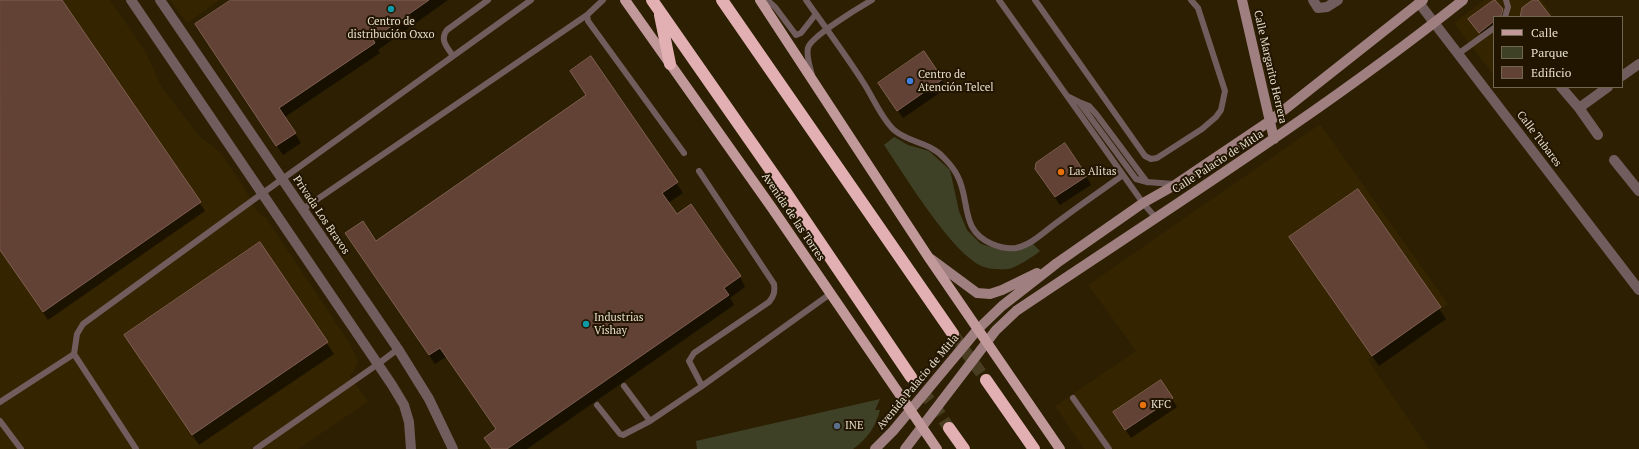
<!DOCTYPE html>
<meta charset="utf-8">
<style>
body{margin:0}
#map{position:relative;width:1639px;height:449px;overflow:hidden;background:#2c1f02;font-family:"PT Serif",serif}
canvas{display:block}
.legend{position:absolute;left:1493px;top:16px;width:130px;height:72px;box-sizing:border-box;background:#221500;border:1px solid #716652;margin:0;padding:5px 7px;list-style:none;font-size:12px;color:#e7dfce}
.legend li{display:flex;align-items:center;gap:8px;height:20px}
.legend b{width:20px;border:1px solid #716652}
</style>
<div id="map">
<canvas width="1639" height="449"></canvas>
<ul class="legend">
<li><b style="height:5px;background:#c2999a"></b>Calle</li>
<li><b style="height:11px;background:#3f4127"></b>Parque</li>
<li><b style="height:11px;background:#614235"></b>Edificio</li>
</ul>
</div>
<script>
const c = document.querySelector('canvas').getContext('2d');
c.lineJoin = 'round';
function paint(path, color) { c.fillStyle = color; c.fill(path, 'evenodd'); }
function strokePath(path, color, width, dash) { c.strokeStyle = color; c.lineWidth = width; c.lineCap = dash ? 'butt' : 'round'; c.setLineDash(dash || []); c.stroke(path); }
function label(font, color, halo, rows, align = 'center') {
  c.font = font + ' "PT Serif",serif'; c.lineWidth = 4; c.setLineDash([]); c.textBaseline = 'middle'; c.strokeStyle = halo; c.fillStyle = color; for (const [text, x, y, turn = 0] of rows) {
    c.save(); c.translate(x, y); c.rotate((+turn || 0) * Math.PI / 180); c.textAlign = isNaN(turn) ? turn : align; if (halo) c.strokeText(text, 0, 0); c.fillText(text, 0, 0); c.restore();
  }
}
const built = new Path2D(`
 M0,0H110L146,52L161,86L199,136L220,152L244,187L256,210L267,219L352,347L358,361L356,368L350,376L368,402L298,449H0Z
 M170,0H220L187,23Z
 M1484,0H1542L1554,17H1494V76L1454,23Z
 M1320,124L1448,304L1368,360L1429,449H1084L1055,406L1136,351L1088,285Z`);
const green = new Path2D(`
 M894,137L908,145L929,151L950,170L959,211L967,230L981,244L1002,250L1032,243L1040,251C1033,257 1017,267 1008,269C1003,270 989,269 984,267C953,256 904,174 884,145Z
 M880,399L875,410H880C875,428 868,438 853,449H697L696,441Z`);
const shadow = new Path2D(`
 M0,0H61L205,211L48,320L0,249Z
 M233,0H448L378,50L380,53L285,117L301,143L283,155L196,25Z
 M1502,10L1503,13L1502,17H1494V25L1481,34L1471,22Z
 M591,58L683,193L668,203L676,216L740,277L745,287L730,298L734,305L527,449H492L485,438L497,430L446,357L435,364L346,234L376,242L587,96L571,71Z
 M942,80L947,88L903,118L884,91Z
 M1086,176L1091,185L1060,205L1041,178Z
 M1357,190L1446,319L1379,366L1290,237Z
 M260,243L334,354L199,445L132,346Z
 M1161,381L1177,407L1131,438L1119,421Z`);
const building = new Path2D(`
 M0,0H62L201,202L43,312L0,250Z
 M231,0H429L373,39L375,43L279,108L296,133L276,146L195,24Z
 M1494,0H1495L1503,9L1501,16L1494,17V21L1479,33L1468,19Z
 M1533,0H1538L1551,17H1520L1522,8Z
 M924,51L943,79L897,111L878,83Z
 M591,56L678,182L662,193L677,214L691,204L741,276L724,288L729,295L507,449H492L484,438L496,429L440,348L429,355L345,233L363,221L376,241L586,95L570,71Z
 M1065,143L1087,176L1055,197L1035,169L1036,163Z
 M1358,189L1441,307L1372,356L1289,237Z
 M260,242L328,342L192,435L124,335Z
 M1161,380L1173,398L1125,430L1113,412Z`);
const highwayTunnel = new Path2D(`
 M953,334L986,380
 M911,377L938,411L949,428`);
const lane = new Path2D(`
 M603,0L587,15L588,21L684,153
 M767,0L775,7L796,35L801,33L816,14
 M806,0C825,27 845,54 863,82C873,97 881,118 894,130C909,143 932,143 944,158C949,163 954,169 957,175C971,200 959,230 992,244C999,247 1009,249 1016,248C1032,245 1046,230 1059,221C1080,205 1102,190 1123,175
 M999,0L1143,203L1155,217
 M1035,0L1145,156L1151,159L1157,158L1202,129L1216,117L1221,110L1225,91L1198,8L1191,0
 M1505,17L1508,7L1506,0
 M1458,54L1494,28
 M453,56C448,48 439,40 447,30L488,0
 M812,75C810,67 806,56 808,48C810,37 860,7 872,0
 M1069,97L1079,102L1136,179L1147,182L1174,184
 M1079,102L1089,106L1097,115L1147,182
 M303,209L587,15
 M74,354L136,449
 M624,386L650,421L702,386L689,361L694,353L769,302C774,296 775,292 774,284L699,171
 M702,386L830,294
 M1073,398L1109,449
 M0,402L74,354L77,334L83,324L249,203L531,0
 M597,405L620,434L623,435L650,421
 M0,421L21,449
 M256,449L378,364L398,349`);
const street = new Path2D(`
 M131,0L392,385L404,405L409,422L411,449
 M160,0L398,349L429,399L453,449
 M1313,0L1318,8L1327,7L1338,0
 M1419,3L1639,290
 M1622,76L1639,64
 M1561,87L1579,108L1598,135
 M1579,108L1608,87
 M1614,160L1639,191`);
const secondary = new Path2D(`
 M1242,0L1274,139
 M931,259L977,293L990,294L1002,290L1037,273
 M875,449L893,431L978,329L1002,306L1057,263L1143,203L1175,185L1270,121L1423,0
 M905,449L996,330L1016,311C1166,210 1321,113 1463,0`);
const primary = new Path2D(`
 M625,0L772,208L937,449
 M760,0L929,258L1060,449`);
const highway = new Path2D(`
 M652,0L781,185L911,377
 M722,0L953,334
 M660,15L670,64
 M986,380L1034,449
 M949,428L964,449`);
const markers = [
 [391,9,4,"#0f9aa8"],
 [910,81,4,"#3f7fe0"],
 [1061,172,4,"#e8710a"],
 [586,324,4,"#0f9aa8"],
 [1143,405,4,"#e8710a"],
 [837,426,4,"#5c6f8a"]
];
const poiNames = [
 ["Centro de",391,22,"center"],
 ["distribución Oxxo",391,35,"center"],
 ["Centro de",918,75],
 ["Atención Telcel",918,88],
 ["Las Alitas",1069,172],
 ["Industrias",594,318],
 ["Vishay",594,331],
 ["KFC",1151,405],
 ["INE",845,426]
];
const streetNames = [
 ["Calle Margarito Herrera",1270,67,77],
 ["Calle Tubares",1539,139,53],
 ["Calle Palacio de Mitla",1218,162,-33],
 ["Privada Los Bravos",321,215,56],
 ["Avenida de las Torres",793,217,56],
 ["Avenida Palacio de Mitla",918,382,-50]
];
paint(built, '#342400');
paint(green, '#3f4127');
paint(shadow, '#0007');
paint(building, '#614235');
strokePath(building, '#805f51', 1);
strokePath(highwayTunnel, '#483c21', 12, [12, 6]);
strokePath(lane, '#715d5d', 6);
strokePath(street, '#715d5d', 10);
strokePath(secondary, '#9f7f7f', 10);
strokePath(primary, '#c2999a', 10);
strokePath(highway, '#e2b0b2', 12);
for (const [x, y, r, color] of markers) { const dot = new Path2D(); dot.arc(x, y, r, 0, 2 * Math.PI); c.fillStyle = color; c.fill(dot); strokePath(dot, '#221500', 1.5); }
label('11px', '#e7dfce', '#221500', poiNames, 'left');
label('11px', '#e7dfce', '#221500', streetNames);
</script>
